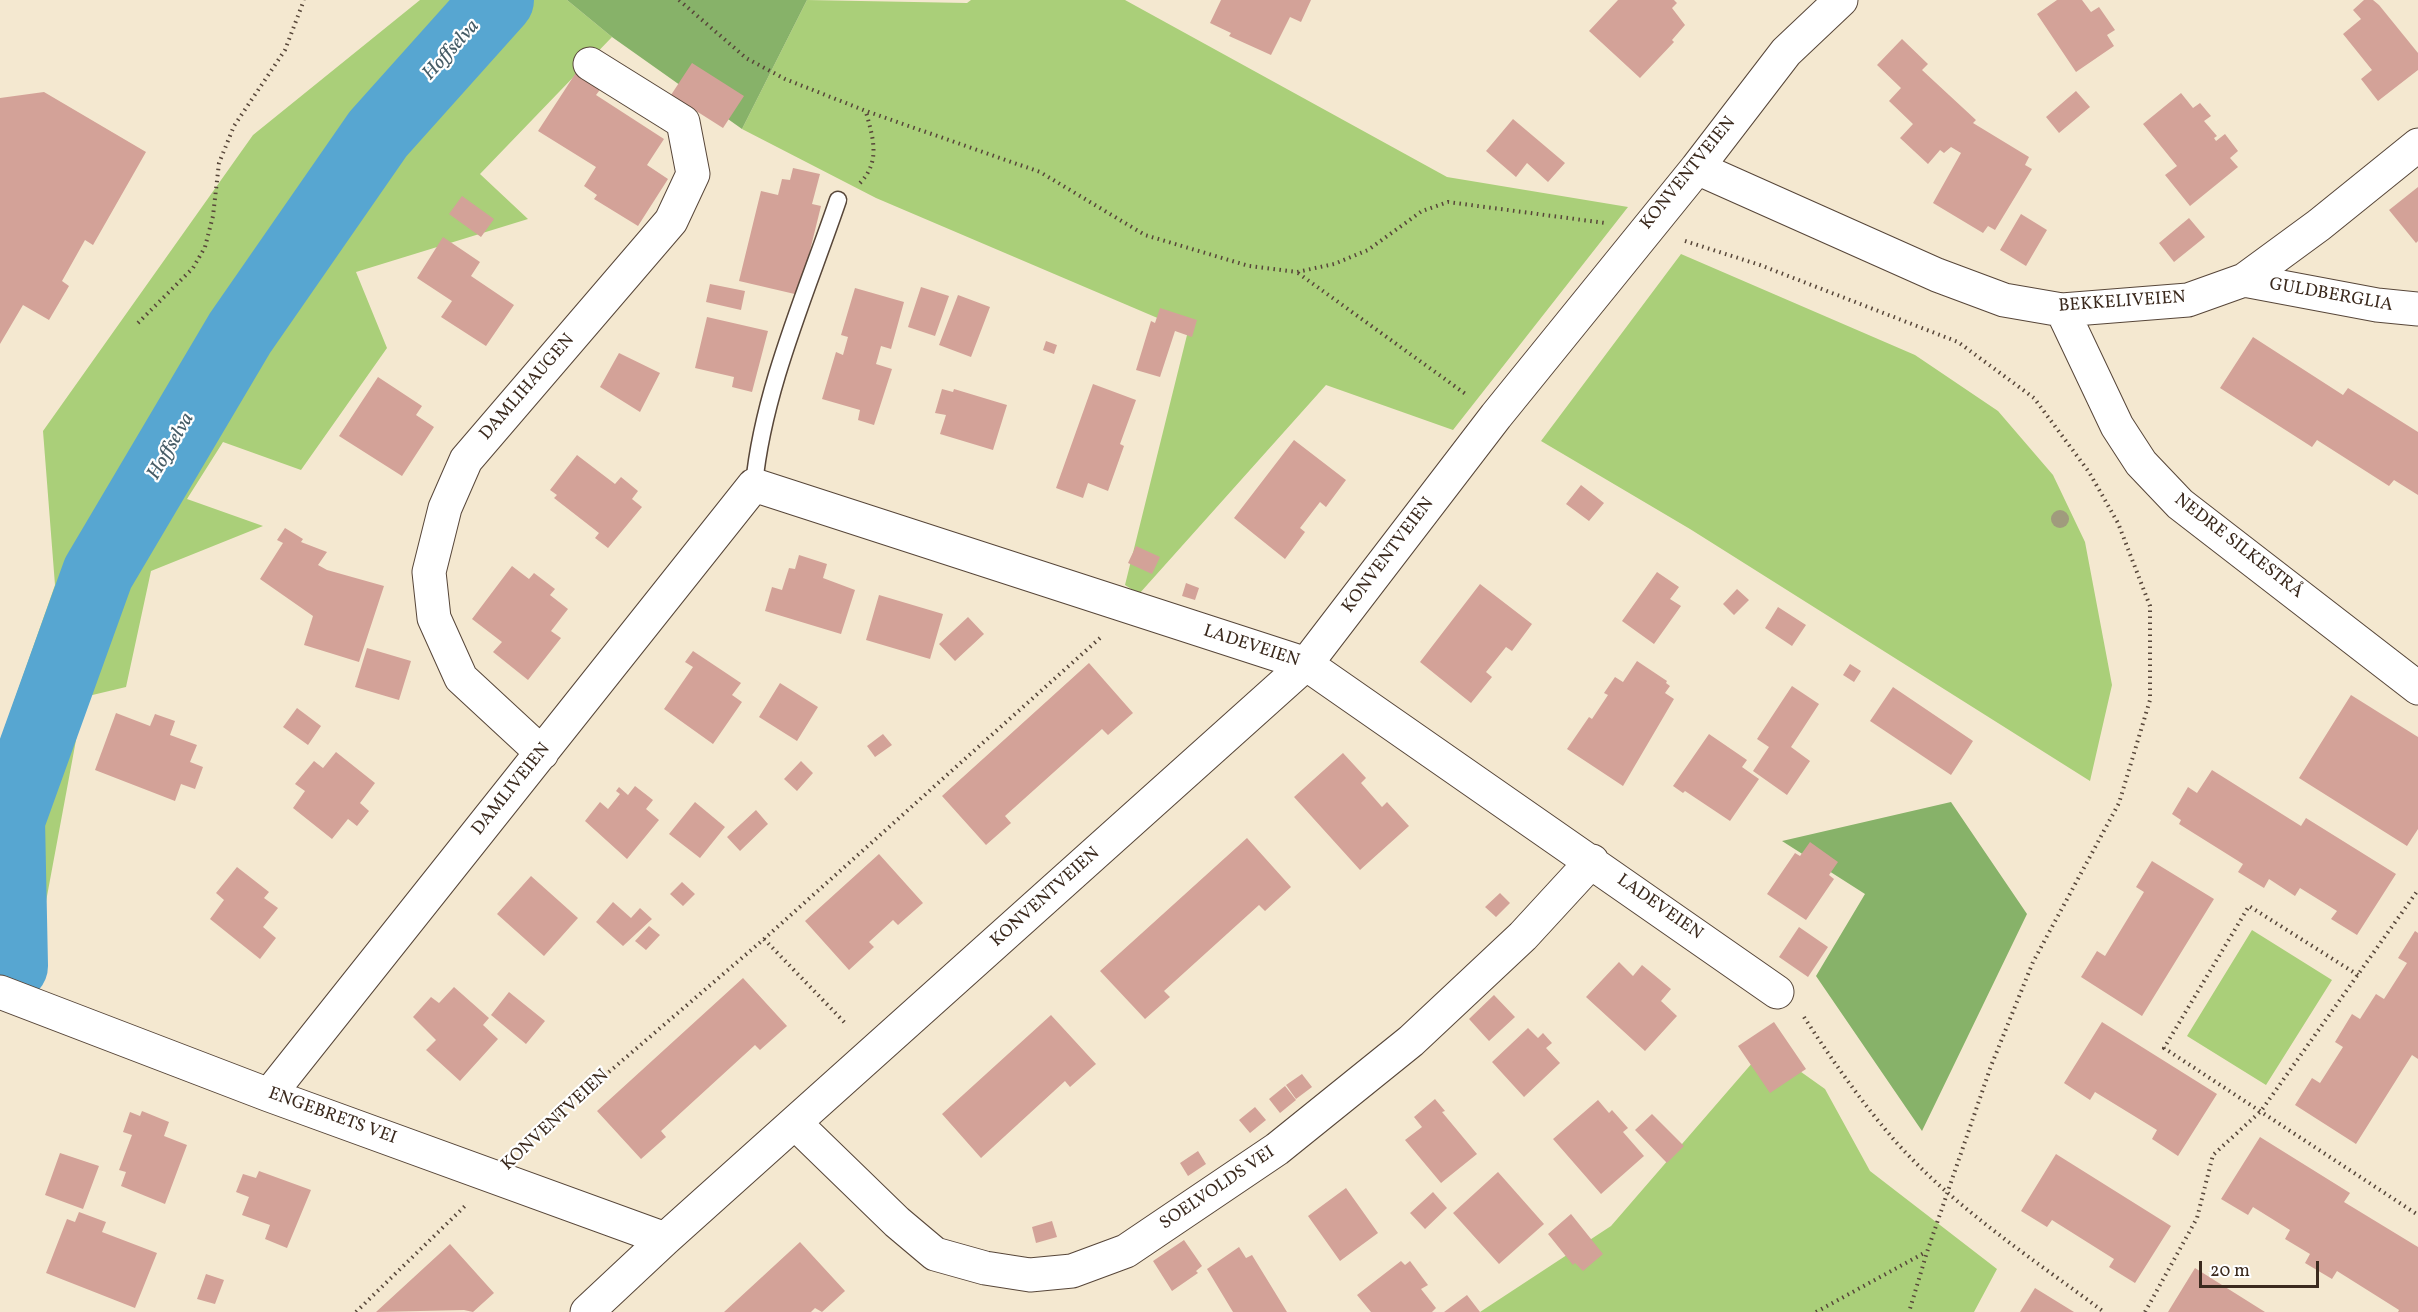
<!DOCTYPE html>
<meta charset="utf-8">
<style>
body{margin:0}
#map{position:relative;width:2418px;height:1312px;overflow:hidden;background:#f4e8d0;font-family:Vollkorn,serif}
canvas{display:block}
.scale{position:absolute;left:2199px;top:1261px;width:120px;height:27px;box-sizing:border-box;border:3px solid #3b2a1e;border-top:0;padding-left:8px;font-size:18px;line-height:21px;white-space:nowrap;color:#3b2a1e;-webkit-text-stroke:4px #fff;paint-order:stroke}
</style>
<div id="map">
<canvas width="2418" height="1312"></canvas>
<div class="scale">20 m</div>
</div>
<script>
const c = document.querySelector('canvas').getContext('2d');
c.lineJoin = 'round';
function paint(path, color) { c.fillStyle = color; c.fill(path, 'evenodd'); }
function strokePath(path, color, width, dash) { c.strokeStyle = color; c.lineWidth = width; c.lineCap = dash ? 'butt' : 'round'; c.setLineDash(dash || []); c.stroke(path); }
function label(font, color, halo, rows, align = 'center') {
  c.font = font + ' Vollkorn,serif'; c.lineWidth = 4.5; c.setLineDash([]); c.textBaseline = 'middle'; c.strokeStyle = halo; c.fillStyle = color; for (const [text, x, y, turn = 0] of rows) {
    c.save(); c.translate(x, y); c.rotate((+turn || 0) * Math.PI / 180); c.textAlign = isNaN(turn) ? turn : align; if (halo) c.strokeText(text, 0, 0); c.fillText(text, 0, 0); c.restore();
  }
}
const green = new Path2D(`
 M420,0H567L612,37L480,174L528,219L356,272L387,348L301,470L223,442L187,499L263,526L151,571L126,687L84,697L34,966L0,956V741L55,585L43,431L253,135Z
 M807,0L967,3L971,0H1125L1447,177L1628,207L1453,430L1326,385L1139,594L1125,585L1188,331L876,198L742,129Z
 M1681,254L1915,355L1998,411L2053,475L2085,542L2112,685L2090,781L1690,529L1541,441Z
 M2252,930L2332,980L2266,1085L2187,1036Z
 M1766,1047L1825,1089L1870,1171L1997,1269L1974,1312H1480L1611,1226Z`);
const forest = new Path2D(`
 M567,0H807L742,129L612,37Z
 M1951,802L2027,914L1922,1131L1816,976L1865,894L1782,841Z`);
const river = new Path2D(`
 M12,966L9,820L98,573L240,333L378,134L498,0`);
const building = new Path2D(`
 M1221,0H1311L1301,22L1290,17L1271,55L1229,36L1231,33L1210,23Z
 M1618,0H1674L1677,3L1672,8L1685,25L1672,40L1674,42L1640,78L1589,31Z
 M2057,0H2082L2091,12L2099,7L2115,30L2107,35L2114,46L2076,72L2037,14Z
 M2364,0H2373L2379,5L2418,53V70L2378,101L2361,79L2372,70L2343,34L2361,19L2353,10Z
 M1902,39L1928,64L1922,70L1976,120L1973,123L2029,157L2025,165L2032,169L1995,230L1988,226L1983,233L1933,203L1961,153L1951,147L1944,153L1940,150L1928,164L1900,138L1913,124L1889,101L1901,88L1877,65Z
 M692,63L744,96L723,128L671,95Z
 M577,71L602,87L596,95L664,139L647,165L668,179L638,226L594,199L597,195L584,186L596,167L538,131Z
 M2076,91L2090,107L2059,133L2046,117Z
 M44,92L146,152L93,245L85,240L62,281L69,286L49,320L23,305L0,344V98Z
 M2181,93L2193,108L2200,103L2211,116L2204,121L2217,136L2214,138L2216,141L2225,134L2238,151L2230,158L2238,167L2190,206L2165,175L2177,166L2143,124Z
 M1513,119L1565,163L1548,182L1527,163L1516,177L1486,151Z
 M793,168L820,174L812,204L821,206L799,295L739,281L761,191L778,195L782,179L790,180Z
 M2418,187V241L2416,243L2389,210Z
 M462,196L494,219L481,237L449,214Z
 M2021,214L2047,230L2026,266L2000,250Z
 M2189,218L2205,237L2174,262L2159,243Z
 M443,237L480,262L471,276L514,305L486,346L441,317L452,301L417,278Z
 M710,284L745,291L741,310L706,302Z
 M921,287L949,296L935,336L908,327Z
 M855,288L904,302L891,349L881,346L876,364L892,369L874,425L858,420L860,410L822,399L836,352L843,355L848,337L841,335Z
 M958,295L990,307L971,357L939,345Z
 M1160,308L1197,320L1192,337L1175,331L1160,377L1136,370L1151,321L1155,323Z
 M707,317L768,331L752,392L732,387L734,377L695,368Z
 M2253,337L2343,395L2348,388L2418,432V495L2394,480L2389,486L2317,440L2312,447L2220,388Z
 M1046,341L1057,345L1054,354L1043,350Z
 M619,353L660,373L640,412L600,387Z
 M378,377L422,406L416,415L434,427L402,476L339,436Z
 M1093,384L1136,400L1120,444L1124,446L1108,491L1088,483L1083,498L1056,488Z
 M942,389L953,392L954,389L1007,405L993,450L940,434L946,415L935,413Z
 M1294,440L1346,480L1326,507L1320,502L1300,528L1305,532L1285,559L1234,518Z
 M577,455L615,484L621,477L638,491L632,499L642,507L608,548L595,538L599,533L554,498L557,495L550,490Z
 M1581,485L1604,503L1589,521L1566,504Z
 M285,528L303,539L301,542L327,552L318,565L327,570L384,586L359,662L304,645L313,616L260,579L283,543L277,540Z
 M1136,546L1160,557L1152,574L1128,563Z
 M799,555L827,564L823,578L855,590L841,634L765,611L772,587L782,590L789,568L795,569Z
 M512,566L529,579L534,573L555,589L550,595L568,609L551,631L561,638L528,680L493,652L502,642L472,619Z
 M1657,572L1679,587L1670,599L1681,606L1654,644L1622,621Z
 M1186,583L1199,588L1195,600L1182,596Z
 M1480,584L1532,624L1512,651L1506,647L1486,672L1492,677L1471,703L1420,662Z
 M1737,589L1749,600L1734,615L1723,604Z
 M879,595L943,614L930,659L866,640Z
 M1778,607L1806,625L1792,646L1765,628Z
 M968,617L984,634L955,661L939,644Z
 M367,648L411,661L399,700L355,687Z
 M693,651L741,683L732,695L742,702L713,744L664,709L693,667L685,662Z
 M1637,661L1667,681L1666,683L1670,686L1665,693L1674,699L1623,786L1567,749L1589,717L1592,719L1608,695L1604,693L1615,677L1623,682Z
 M1089,663L1133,713L1108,735L1102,729L1005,816L1011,823L986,845L942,796Z
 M1850,664L1861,671L1854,682L1843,675Z
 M780,683L818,707L797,741L759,717Z
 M1792,686L1819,704L1791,747L1810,761L1787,795L1753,771L1769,747L1757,739Z
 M1893,687L1973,741L1951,775L1870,721Z
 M2351,695L2418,737V829L2407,846L2299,778Z
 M297,708L321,726L308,745L283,727Z
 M116,713L150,726L155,714L175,721L170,735L197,745L190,762L203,767L195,789L181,784L175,801L95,770Z
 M883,734L892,745L875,757L867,746Z
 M1709,734L1747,760L1742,767L1759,779L1730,821L1685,791L1683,793L1673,786Z
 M336,752L375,783L360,803L369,811L357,826L348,819L332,839L293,808L305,791L295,784L314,761L323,768Z
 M1343,753L1366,778L1361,783L1382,807L1387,802L1409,826L1360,870L1294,797Z
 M801,761L813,773L797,791L784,779Z
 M2212,770L2301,826L2306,818L2396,874L2357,935L2331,919L2337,911L2300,888L2295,896L2269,879L2264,888L2238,872L2243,864L2179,824L2181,820L2172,814L2188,787L2197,793Z
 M635,786L653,800L646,809L659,820L627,859L585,821L600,802L608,809L620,794L616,791L619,787L628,795Z
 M695,802L725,827L700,858L669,834Z
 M756,810L768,824L740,851L727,837Z
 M1247,838L1291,887L1265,911L1259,905L1164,991L1170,997L1145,1019L1100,971Z
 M1810,842L1838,862L1829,875L1834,879L1806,920L1767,894L1795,853L1800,856Z
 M879,854L923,903L898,925L893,920L869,942L874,947L849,970L805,921Z
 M2152,861L2214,899L2142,1016L2081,977L2097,951L2105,956L2144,892L2136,887Z
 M237,867L269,892L264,898L278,908L263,927L276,938L260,959L210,919L224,900L216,893Z
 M531,876L578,918L544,956L497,914Z
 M682,882L695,894L683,906L670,894Z
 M1500,893L1510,903L1496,917L1485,907Z
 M613,902L631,918L640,908L652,919L623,946L596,922Z
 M649,926L660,935L646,950L635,941Z
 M1799,927L1828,947L1808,977L1779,957Z
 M2415,931L2418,933V1059L2412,1055L2356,1144L2295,1105L2312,1078L2320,1083L2343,1047L2335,1042L2352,1014L2360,1019L2376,994L2384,999L2407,963L2398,958Z
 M1619,962L1633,976L1642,965L1671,989L1661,1001L1677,1016L1645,1051L1586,997Z
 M743,978L787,1026L760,1050L755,1045L661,1131L666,1137L641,1159L597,1111Z
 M454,987L489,1018L483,1025L498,1039L460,1081L426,1050L436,1040L413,1017L431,997L439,1003Z
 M509,992L545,1021L526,1044L491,1015Z
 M1494,995L1515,1017L1489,1041L1469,1019Z
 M1051,1015L1096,1064L1070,1087L1065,1081L981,1158L942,1114Z
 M1774,1022L1806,1069L1770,1093L1738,1046Z
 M2102,1022L2217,1094L2178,1156L2152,1139L2157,1130L2095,1092L2090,1100L2064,1083Z
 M1528,1028L1538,1038L1543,1033L1552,1043L1546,1048L1560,1063L1524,1097L1492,1062Z
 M1302,1074L1312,1087L1296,1099L1286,1085Z
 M1285,1086L1296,1100L1280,1113L1269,1099Z
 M1435,1099L1445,1111L1442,1112L1477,1154L1441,1183L1405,1140L1422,1127L1414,1117Z
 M1598,1100L1609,1113L1612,1110L1628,1128L1623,1132L1644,1156L1601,1194L1553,1139Z
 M1255,1107L1266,1120L1250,1133L1239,1120Z
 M142,1111L169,1122L164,1136L187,1145L165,1204L121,1186L126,1172L119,1170L132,1135L123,1132L130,1112L140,1116Z
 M1652,1114L1684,1146L1667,1163L1635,1130Z
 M2260,1137L2350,1193L2344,1202L2418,1247V1312H2398L2399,1310L2337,1271L2332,1279L2305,1263L2310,1254L2285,1239L2290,1230L2253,1207L2248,1215L2221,1199Z
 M1198,1151L1206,1164L1188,1176L1180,1163Z
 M60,1153L99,1166L83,1209L45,1195Z
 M2056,1154L2171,1226L2135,1283L2109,1267L2114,1259L2052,1220L2047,1227L2021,1211Z
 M259,1171L311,1190L287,1248L265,1239L270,1225L242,1215L249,1197L236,1192L243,1174L256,1178Z
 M1498,1172L1544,1224L1499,1264L1453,1213Z
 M1346,1188L1378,1233L1340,1261L1308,1216Z
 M1433,1192L1447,1208L1425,1229L1410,1213Z
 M79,1212L106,1222L102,1232L157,1253L135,1308L46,1273L67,1219L75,1222Z
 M1571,1214L1603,1254L1583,1271L1575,1263L1573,1265L1548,1234Z
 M1052,1221L1057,1237L1036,1243L1032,1227Z
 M1184,1240L1202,1266L1196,1271L1198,1273L1172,1291L1153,1261Z
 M800,1242L845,1291L822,1312L815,1308L811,1312H724Z
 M450,1244L494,1293L473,1312L464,1310L376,1312Z
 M1239,1247L1246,1258L1252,1255L1287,1312H1233L1207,1269Z
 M1401,1261L1405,1265L1410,1261L1428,1285L1421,1289L1436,1308L1432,1312H1371L1357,1295Z
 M2195,1268L2265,1312H2168Z
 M206,1274L224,1280L215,1304L197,1299Z
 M2035,1288L2074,1312H2020Z
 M1467,1295L1480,1312H1444Z`);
const path = new Path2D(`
 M679,0L746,58L785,79L866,111L1040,172L1145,235L1249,266L1297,272L1334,264L1368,250L1422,211L1448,202L1605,223
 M860,183C881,161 873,138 866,112
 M1685,241L1760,265L1958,342L2034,398L2089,472L2118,523L2150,606V700L2119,803L2033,962L1991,1066L1927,1252L1909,1312
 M1298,273L1467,395
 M138,323L193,268L205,247L213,216L219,163L234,126L285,50L304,0
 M764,939L847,1025
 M2358,975L2249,906L2164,1048L2418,1215
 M1804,1017C1832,1060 1862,1103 1896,1142C1956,1209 2033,1259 2104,1312
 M524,1148L539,1132L764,939L1100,638
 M356,1312L465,1206
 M1816,1312L1926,1252
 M2145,1312L2197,1218L2213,1155L2261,1111L2418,890`);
const service = new Path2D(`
 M754,485C763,390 807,291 838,200`);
const minor = new Path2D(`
 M1697,168L1937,275L2004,300L2062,310L2188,300L2244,280L2319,225L2418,145
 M2244,280L2377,305L2418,309
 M2062,310L2117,426L2141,463L2180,504L2418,688
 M542,753L461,678L434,618L429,572L445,508L466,460L671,221L693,174L683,122L590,64
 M0,992L269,1095L665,1239
 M269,1095L754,485L1306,664L1777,992
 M796,1124L897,1222L935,1254L985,1268L1030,1275L1072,1271L1126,1251L1277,1149L1411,1041L1523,936L1592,861
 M587,1312L665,1239L1306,664L1496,416L1697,168L1786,52L1841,0`);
const trees = [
 [2060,519]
];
const streetNames = [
 ["KONVENTVEIEN",1689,174,-51],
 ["GULDBERGLIA",2331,296,10],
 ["BEKKELIVEIEN",2122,303,-4],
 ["DAMLIHAUGEN",528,388,-49],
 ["NEDRE SILKESTRÅ",2238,547,38],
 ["KONVENTVEIEN",1389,556,-53],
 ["LADEVEIEN",1251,647,18],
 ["DAMLIVEIEN",512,790,-51],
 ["KONVENTVEIEN",1046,898,-42],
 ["LADEVEIEN",1659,908,35],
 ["ENGEBRETS VEI",332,1117,20],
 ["KONVENTVEIEN",556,1121,-43],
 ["SOELVOLDS VEI",1218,1189,-34]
];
const waterNames = [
 ["Hoffselva",452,51,-48],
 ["Hoffselva",172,447,-60]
];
paint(green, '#aacf79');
paint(forest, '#87b269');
strokePath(river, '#57a6d1', 72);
paint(building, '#d3a298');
strokePath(service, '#574639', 19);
strokePath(minor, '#574639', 35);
strokePath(path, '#574639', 4, [1.5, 4.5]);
strokePath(service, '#fff', 16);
strokePath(minor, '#fff', 33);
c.fillStyle = '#a09b7d';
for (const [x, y] of trees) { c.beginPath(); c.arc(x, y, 9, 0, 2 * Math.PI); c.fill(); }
label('18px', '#3b2a1e', '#fff', streetNames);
label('italic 20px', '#465c66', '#fff', waterNames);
</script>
